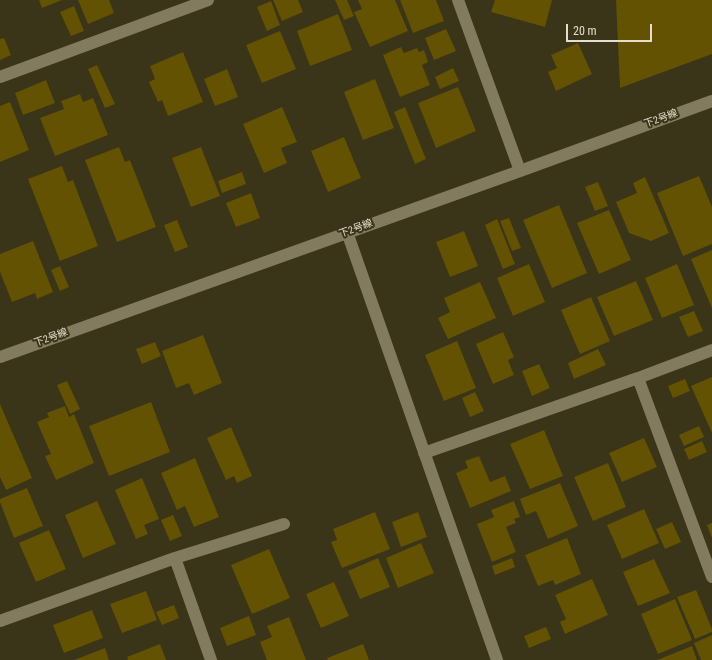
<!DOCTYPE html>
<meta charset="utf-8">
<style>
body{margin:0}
#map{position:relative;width:712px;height:660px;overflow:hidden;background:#3a3418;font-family:"Roboto Condensed",sans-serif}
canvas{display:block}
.scale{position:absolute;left:566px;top:24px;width:86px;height:18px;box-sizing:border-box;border:2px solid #e3dfcf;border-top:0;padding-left:5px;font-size:12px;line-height:14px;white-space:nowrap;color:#e3dfcf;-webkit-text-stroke:3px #3a3418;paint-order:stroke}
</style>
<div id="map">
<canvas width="712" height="660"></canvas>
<div class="scale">20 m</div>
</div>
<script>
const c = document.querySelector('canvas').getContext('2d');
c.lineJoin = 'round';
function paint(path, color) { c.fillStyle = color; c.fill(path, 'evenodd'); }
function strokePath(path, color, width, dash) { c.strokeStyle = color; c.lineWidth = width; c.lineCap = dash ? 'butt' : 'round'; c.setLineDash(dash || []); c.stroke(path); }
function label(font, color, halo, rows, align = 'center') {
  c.font = font + ' "Roboto Condensed","Noto Sans JP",sans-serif'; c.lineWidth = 4; c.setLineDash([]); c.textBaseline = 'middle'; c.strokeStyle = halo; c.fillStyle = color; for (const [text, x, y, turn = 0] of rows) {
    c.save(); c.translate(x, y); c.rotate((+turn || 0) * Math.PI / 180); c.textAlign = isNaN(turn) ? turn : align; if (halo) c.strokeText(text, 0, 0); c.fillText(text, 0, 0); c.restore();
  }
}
const building = new Path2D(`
 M39,0H62L42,8Z
 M78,0H109L114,13L88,24Z
 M273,0H298L303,12L282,21Z
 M335,0H347L354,16L344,20Z
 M358,0H395L408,31L370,47L354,12L362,9Z
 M400,0H436L444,21L413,33Z
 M495,0H552L545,27L491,12Z
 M616,0H712V54L620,88Z
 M271,1L280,25L267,31L257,7Z
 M74,6L84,31L71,36L60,12Z
 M338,14L352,50L310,66L297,31Z
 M446,29L456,51L434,60L425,38Z
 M280,31L296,69L262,83L246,45Z
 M4,38L11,55L0,60V39Z
 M578,43L592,74L556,91L548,72L557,68L551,55Z
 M401,47L404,53L417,48L419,52L424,50L428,62L422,65L430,85L400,97L383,55Z
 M183,52L203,102L168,116L162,100L158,102L149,82L155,79L150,66Z
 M97,65L115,104L105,108L88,69Z
 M453,68L459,81L440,89L435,77Z
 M227,69L238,97L215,106L204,79Z
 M375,79L394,128L363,140L344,92Z
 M46,80L55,103L23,115L15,93Z
 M458,87L476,131L436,148L418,103Z
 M80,94L83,102L93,98L108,135L55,156L40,118L64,109L61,101Z
 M10,102L29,150L0,162V106Z
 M282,107L297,142L281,148L287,163L264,173L243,124Z
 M405,107L426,159L415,164L394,112Z
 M344,137L361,178L328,192L311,151Z
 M119,147L125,162L130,160L156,227L117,242L85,160Z
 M201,147L220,196L191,207L172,158Z
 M62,166L68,182L73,180L98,246L60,261L28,179Z
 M242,172L246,184L222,193L218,181Z
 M699,176L712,207V244L683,256L657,193Z
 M645,177L669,233L651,241L629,233L616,202L637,193L633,183Z
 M598,182L608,206L595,211L585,187Z
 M251,193L260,218L236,227L226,203Z
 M559,205L587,273L552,288L523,220Z
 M609,210L631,260L599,274L577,223Z
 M509,218L521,248L512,251L500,221Z
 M497,219L515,264L503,269L485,225Z
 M177,220L188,247L175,252L164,225Z
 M464,231L478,266L450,277L436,242Z
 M33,241L53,292L37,299L35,293L12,302L0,272V254Z
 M712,250V308L691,259Z
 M529,264L545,302L513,316L497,278Z
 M677,264L694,305L662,318L645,278Z
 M60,266L69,287L60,291L51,270Z
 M636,281L653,320L614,336L597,297Z
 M480,282L496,318L448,339L438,318L450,312L444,298Z
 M591,297L610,341L580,354L561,310Z
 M694,311L703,331L688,337L679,317Z
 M503,332L514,357L508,360L514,375L493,384L476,344Z
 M203,335L222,383L194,395L189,383L176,388L162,351Z
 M457,341L476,388L444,401L425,355Z
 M155,342L161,356L142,364L136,349Z
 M598,349L606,365L574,379L568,363Z
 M539,364L550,388L532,396L522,371Z
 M712,377V433L691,386Z
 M685,379L690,391L673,398L668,386Z
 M67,381L80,409L70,414L57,385Z
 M475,392L484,411L470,417L462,398Z
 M151,402L170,452L109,476L89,426Z
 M0,404L32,478L6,490L0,477Z
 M65,406L69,417L74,414L94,463L56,480L45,456L51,454L37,422L49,417L47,413Z
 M699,426L704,437L684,446L679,435Z
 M231,427L252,476L237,483L234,476L226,480L207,438Z
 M544,430L563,476L530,489L510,444Z
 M644,438L657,467L622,482L609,453Z
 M702,441L707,452L689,460L684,449Z
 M479,456L490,482L505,476L511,491L470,508L456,473L468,468L465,461Z
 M195,458L219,517L194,527L185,506L177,510L161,473Z
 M608,463L626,507L593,521L574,477Z
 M142,478L159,519L144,525L148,534L136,539L115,490Z
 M560,483L578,526L548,539L536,511L526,515L520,499Z
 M27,488L43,526L14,538L0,502V499Z
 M97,501L116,544L83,558L65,515Z
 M514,501L520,517L514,519L516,523L506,527L516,552L492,562L477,524L494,517L491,510Z
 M644,509L659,543L622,559L607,525Z
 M375,512L390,549L342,568L331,542L337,540L333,529Z
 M418,512L427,537L401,547L392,522Z
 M173,515L182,536L170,541L161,520Z
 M672,522L681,542L665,549L656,529Z
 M712,523V538L707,525Z
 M49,530L66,569L36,582L19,543Z
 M567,538L581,574L555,585L553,580L538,586L525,555Z
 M421,543L434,573L398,588L386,558Z
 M269,549L290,598L252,614L231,565Z
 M378,558L390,587L360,599L348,571Z
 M512,558L515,567L495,575L492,566Z
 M654,559L670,593L638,606L623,572Z
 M592,579L608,615L565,634L560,622L566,619L555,595Z
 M334,582L349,616L321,628L306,594Z
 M696,590L712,629V632L695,639L677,597Z
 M146,591L157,620L122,633L110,604Z
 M675,599L692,640L658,654L641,614Z
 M174,605L179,618L162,625L156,612Z
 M92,610L103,638L64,653L53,625Z
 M249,616L256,635L227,646L220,628Z
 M289,617L306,660H267L260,642L272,637L267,626Z
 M546,627L551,639L529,648L524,636Z
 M712,635V660H701L694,643Z
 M160,644L166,660H128L127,657Z
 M363,644L369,660H328L327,658Z
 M692,646L697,660H657Z
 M105,648L109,660H74Z`);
const minor = new Path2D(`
 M458,0L520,171
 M0,77L208,0
 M347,232L497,660
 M0,357L520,171L712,101
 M638,378L712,577
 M424,453L638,378L712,350
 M175,558L211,660
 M0,621L175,558L284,524`);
const streetNames = [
 ["下2号線",661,119,-20],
 ["下2号線",356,229,-20],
 ["下2号線",51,338,-20]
];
paint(building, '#625202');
strokePath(minor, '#827b5d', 12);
label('10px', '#e3dfcf', '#3a3418', streetNames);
</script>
